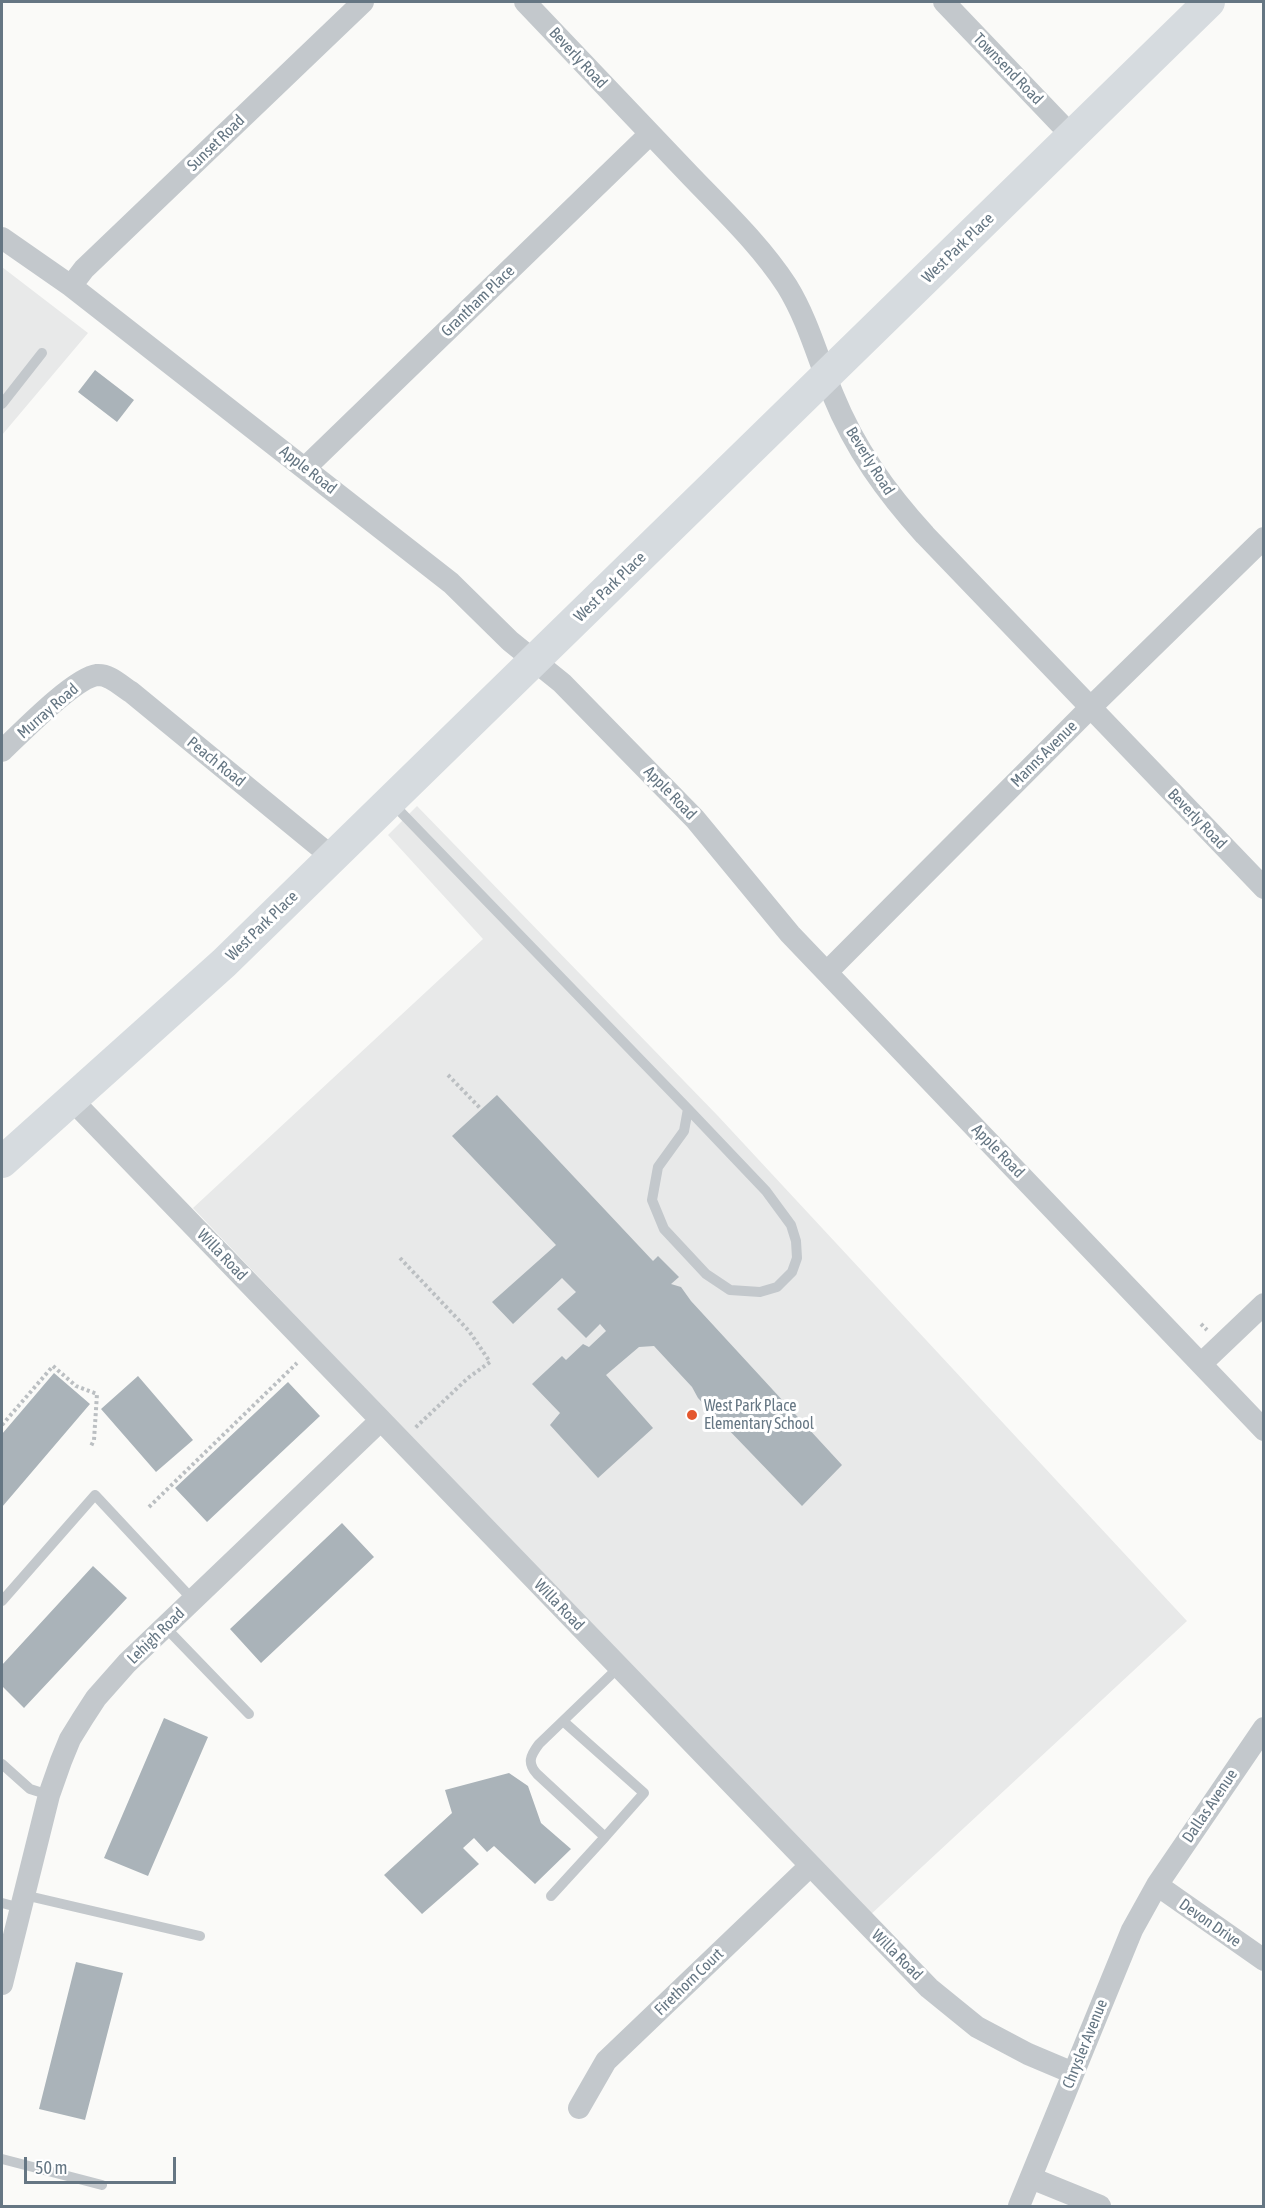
<!DOCTYPE html>
<style>
body{margin:0}
#map{position:relative;width:1265px;height:2208px;overflow:hidden;background:#fafaf8;font-family:"Asap Condensed",sans-serif}
canvas{display:block}
.frame{position:absolute;inset:0;border:3px solid #657683;pointer-events:none}
.scale{position:absolute;left:24px;top:2157px;width:152px;height:27px;box-sizing:border-box;border:3px solid #657683;border-top:0;padding-left:8px;font-size:18px;line-height:21px;white-space:nowrap;color:#657683;-webkit-text-stroke:4px #fff;paint-order:stroke}
</style>
<div id="map">
<canvas width="1265" height="2208"></canvas>
<div class="frame"></div>
<div class="scale">50 m</div>
</div>
<script>
const c = document.querySelector('canvas').getContext('2d');
c.lineJoin = 'round';
function paint(path, color) { c.fillStyle = color; c.fill(path, 'evenodd'); }
function strokePath(path, color, width, dash) { c.strokeStyle = color; c.lineWidth = width; c.lineCap = dash ? 'butt' : 'round'; c.setLineDash(dash || []); c.stroke(path); }
function label(font, color, halo, rows, align = 'center') {
  c.font = font + ' "Asap Condensed",sans-serif'; c.lineWidth = 6; c.setLineDash([]); c.textBaseline = 'middle'; c.strokeStyle = halo; c.fillStyle = color; for (const [text, x, y, turn = 0] of rows) {
    c.save(); c.translate(x, y); c.rotate((+turn || 0) * Math.PI / 180); c.textAlign = isNaN(turn) ? turn : align; if (halo) c.strokeText(text, 0, 0); c.fillText(text, 0, 0); c.restore();
  }
}
const built = new Path2D(`
 M2,267L88,333L2,435Z
 M417,806L718,1116L1187,1621L868,1917L193,1208L483,939L388,835Z`);
const building = new Path2D(`
 M95,370L134,400L117,422L78,392Z
 M497,1095L653,1261L658,1256L679,1277L671,1284L681,1287L691,1301L842,1465L802,1506L698,1398L692,1387L654,1346L639,1347L606,1375L653,1428L598,1478L550,1425L560,1413L532,1384L562,1356L566,1360L583,1344L589,1347L606,1331L600,1324L586,1338L557,1309L576,1292L562,1278L513,1324L492,1302L556,1245L452,1136Z
 M54,1373L90,1404L2,1507V1434Z
 M138,1376L193,1440L156,1472L101,1409Z
 M288,1382L320,1416L207,1522L175,1488Z
 M342,1523L374,1557L261,1663L230,1629Z
 M93,1566L127,1598L24,1708L2,1686V1665Z
 M164,1718L208,1737L148,1876L104,1858Z
 M509,1773L528,1786L541,1823L571,1849L535,1884L494,1846L487,1852L474,1838L463,1848L479,1864L422,1914L384,1875L452,1813L445,1790Z
 M76,1962L123,1973L85,2120L39,2109Z`);
const path = new Path2D(`
 M448,1075L481,1109
 M400,1258L469,1331L490,1362L468,1378L415,1428
 M1201,1324L1207,1330
 M2,1425L53,1366L76,1386L97,1394L94,1440L90,1448
 M149,1507L297,1363`);
const lane = new Path2D(`
 M2,404L42,353
 M392,803L688,1109L766,1191L791,1225L796,1241L797,1258L792,1272L777,1287L760,1292L730,1290L706,1274L664,1229L652,1200L658,1167L684,1131L688,1109
 M2,1601L95,1495L193,1600
 M165,1627L249,1714
 M563,1721L644,1793L605,1837
 M2,1764L30,1789L49,1795
 M24,1895L200,1936
 M551,1896L605,1837L537,1774C527,1763 530,1756 539,1744L619,1667
 M2,1903L21,1908
 M2,2159L102,2185`);
const street = new Path2D(`
 M525,2C578,58 631,114 685,170C720,207 759,243 787,286C808,320 818,359 833,395C855,449 886,492 925,535L1264,888
 M944,2L1072,136
 M2,238L71,286L451,583L510,641L562,683L695,819L790,934L1264,1430
 M71,286L84,269L363,2
 M305,468L650,134
 M2,751C21,733 74,678 97,675C110,674 121,686 131,692L332,857
 M827,972L1091,707L1264,538
 M72,1100L929,1988L977,2027L1028,2054L1073,2073
 M1201,1364L1264,1304
 M1157,1885L1264,1960
 M2,1984L49,1795L61,1761L70,1739L83,1718L96,1698L127,1663L381,1420
 M579,2108L606,2061L810,1866
 M1031,2178L1100,2206
 M1019,2206L1132,1930L1157,1885L1264,1728`);
const secondary = new Path2D(`
 M2,1162L224,963L1209,2`);
const markers = [
 [692,1415,6,"#e4572e"]
];
const streetNames = [
 ["Beverly Road",578,58,47],
 ["Townsend Road",1008,69,46],
 ["Sunset Road",216,143,-44],
 ["West Park Place",958,248,-44],
 ["Grantham Place",478,301,-44],
 ["Beverly Road",870,461,58],
 ["Apple Road",308,470,38],
 ["West Park Place",610,587,-44],
 ["Murray Road",48,711,-41],
 ["Manns Avenue",1044,754,-45],
 ["Peach Road",216,762,39],
 ["Apple Road",670,793,46],
 ["Beverly Road",1197,819,46],
 ["West Park Place",262,926,-44],
 ["Apple Road",998,1151,46],
 ["Willa Road",222,1255,46],
 ["Willa Road",559,1605,46],
 ["Lehigh Road",156,1636,-44],
 ["Dallas Avenue",1210,1806,-56],
 ["Devon Drive",1210,1923,35],
 ["Willa Road",897,1955,45],
 ["Firethorn Court",689,1982,-44],
 ["Chrysler Avenue",1085,2044,-68]
];
const poiNames = [
 ["West Park Place",704,1406],
 ["Elementary School",704,1424]
];
paint(built, '#e8e9e9');
paint(building, '#aab3b9');
strokePath(path, '#bbbfc2', 4, [3, 3]);
strokePath(lane, '#c3c8cc', 10);
strokePath(street, '#c3c8cc', 22);
strokePath(secondary, '#d6dbdf', 32);
for (const [x, y, r, color] of markers) { const dot = new Path2D(); dot.arc(x, y, r, 0, 2 * Math.PI); c.fillStyle = color; c.fill(dot); strokePath(dot, '#fff', 2); }
label('16px', '#657683', '#fff', streetNames);
label('16px', '#657683', '#fff', poiNames, 'left');
</script>
